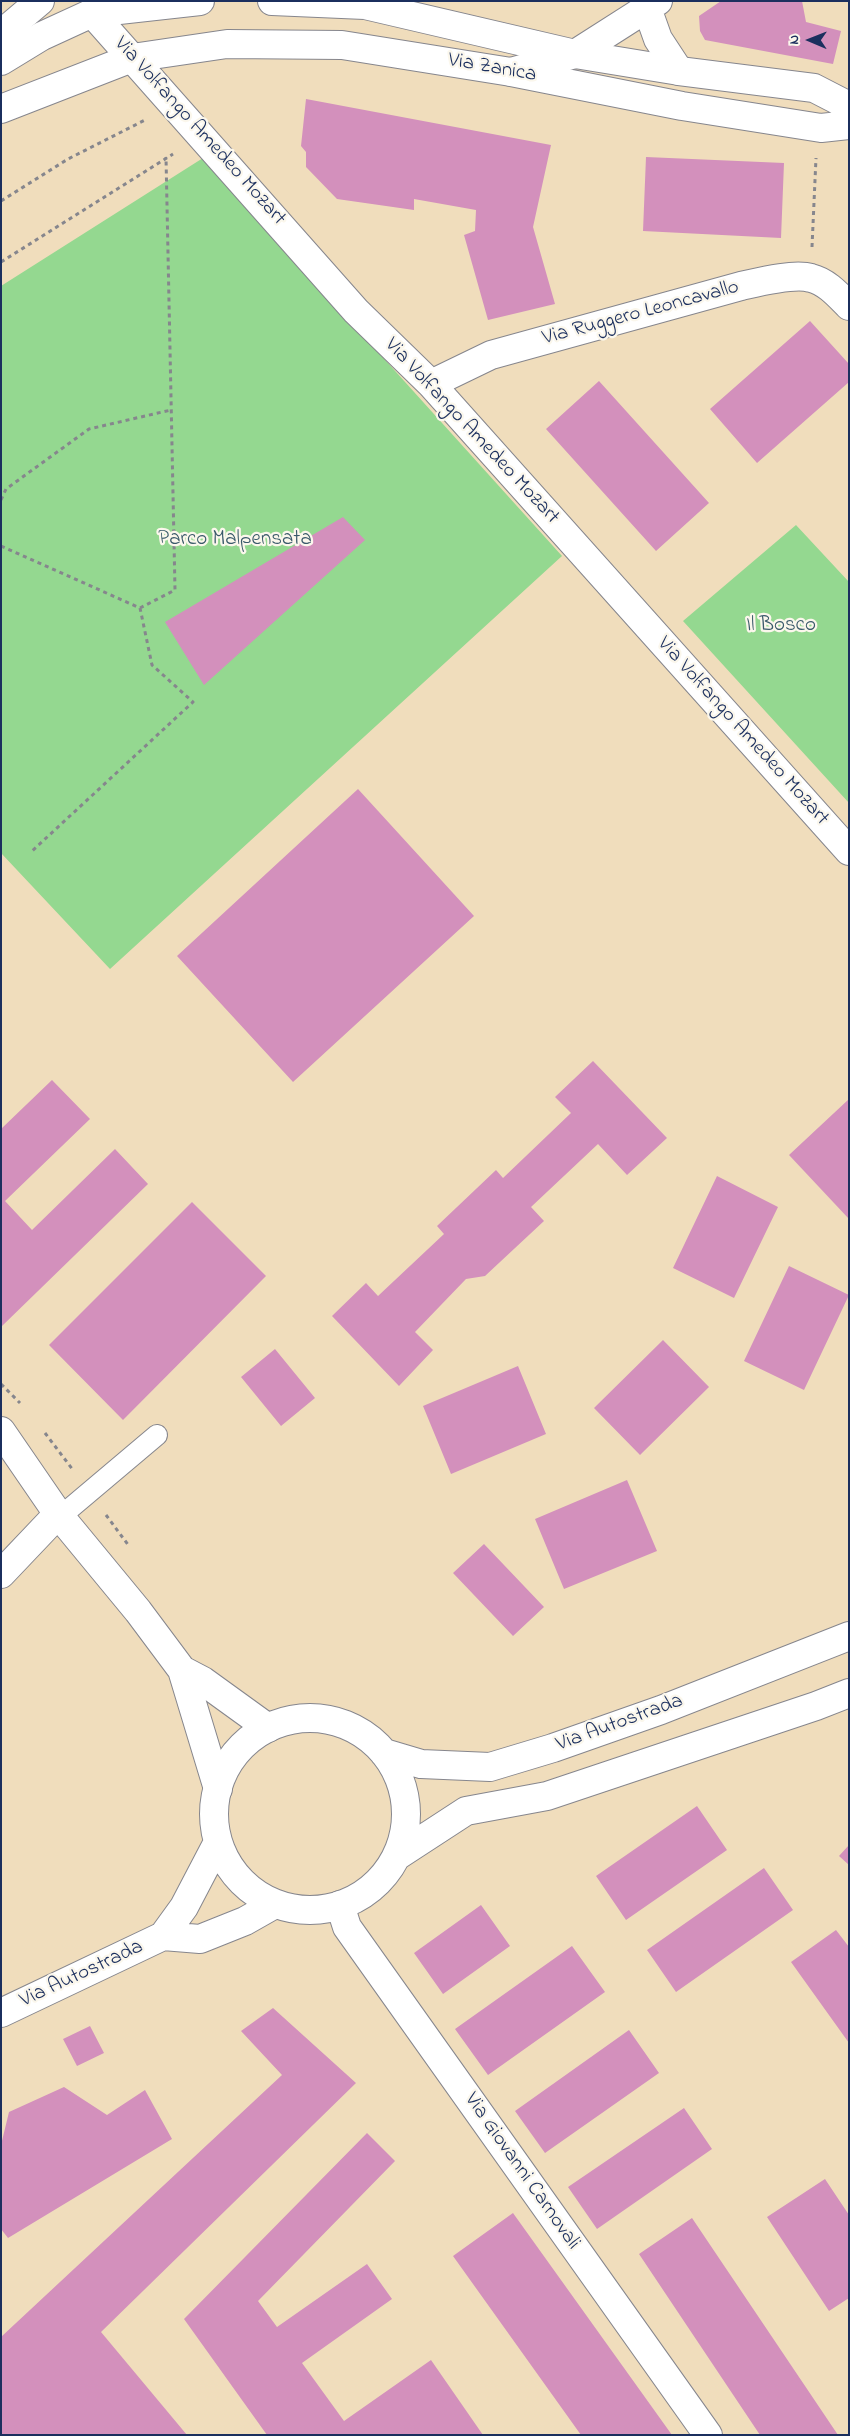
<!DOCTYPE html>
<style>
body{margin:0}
#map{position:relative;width:850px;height:2436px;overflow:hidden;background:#f0ddbc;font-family:"Indie Flower",sans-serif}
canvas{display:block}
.frame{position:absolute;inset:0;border:2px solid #1b2f5e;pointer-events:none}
.north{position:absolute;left:785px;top:15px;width:50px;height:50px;-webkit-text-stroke:4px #fbf7ec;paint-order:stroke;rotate:271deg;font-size:14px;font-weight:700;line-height:20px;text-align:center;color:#1b2f5e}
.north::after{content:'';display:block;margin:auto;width:18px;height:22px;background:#1b2f5e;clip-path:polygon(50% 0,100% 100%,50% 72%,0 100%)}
</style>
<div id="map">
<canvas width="850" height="2436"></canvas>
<div class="frame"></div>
<div class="north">N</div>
</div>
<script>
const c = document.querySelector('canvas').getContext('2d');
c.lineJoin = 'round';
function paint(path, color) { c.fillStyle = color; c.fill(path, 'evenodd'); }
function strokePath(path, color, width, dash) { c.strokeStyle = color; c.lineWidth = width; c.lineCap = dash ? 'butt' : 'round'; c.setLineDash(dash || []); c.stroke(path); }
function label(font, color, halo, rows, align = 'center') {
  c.font = font + ' "Indie Flower",sans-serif'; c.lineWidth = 4.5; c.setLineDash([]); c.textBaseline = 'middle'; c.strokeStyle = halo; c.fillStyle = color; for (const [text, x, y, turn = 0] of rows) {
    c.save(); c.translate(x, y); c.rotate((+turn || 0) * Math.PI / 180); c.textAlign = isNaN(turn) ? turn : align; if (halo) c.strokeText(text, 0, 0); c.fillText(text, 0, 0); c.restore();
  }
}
const green = new Path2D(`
 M203,158L562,556L110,969L1,853V286Z
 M796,525L849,582V803L683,621Z`);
const building = new Path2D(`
 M721,1H802L806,22L841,31L833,64L705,40L700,31L699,16Z
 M306,99L551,145L533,227L555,304L488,320L464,235L475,231L476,210L414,199V210L337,199L306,167V152L301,146Z
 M646,157L784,163L781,238L643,231Z
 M810,321L849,364V382L757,463L710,409Z
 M599,381L709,503L656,551L546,429Z
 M343,517L365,540L204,685L165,622Z
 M358,789L474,916L293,1082L177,956Z
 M593,1061L667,1138L627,1175L598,1144L531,1207L544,1221L485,1276L466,1279L415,1332L433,1350L399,1386L332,1316L366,1283L378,1296L444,1234L437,1226L496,1170L503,1178L571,1113L555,1097Z
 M52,1080L90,1119L5,1201L32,1230L115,1149L148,1184L1,1327V1129Z
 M849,1099V1219L789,1155Z
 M717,1176L778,1207L734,1298L673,1268Z
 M192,1202L266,1276L123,1420L49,1345Z
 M789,1266L849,1295L804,1390L744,1361Z
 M663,1340L709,1387L640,1455L594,1408Z
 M275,1349L315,1398L281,1426L241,1377Z
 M518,1366L546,1434L451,1474L423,1406Z
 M627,1480L657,1551L564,1589L535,1519Z
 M484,1544L544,1607L513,1636L453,1573Z
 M697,1806L727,1850L626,1920L596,1876Z
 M849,1845V1865L839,1856Z
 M764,1868L793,1910L676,1992L647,1950Z
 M481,1905L510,1946L443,1994L414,1953Z
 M836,1930L849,1947V2043L791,1962Z
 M572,1946L605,1992L488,2075L455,2029Z
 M273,2008L356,2083L101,2332L187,2435H1V2337L282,2075L241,2031Z
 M90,2026L104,2053L77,2066L63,2039Z
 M629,2030L659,2073L545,2153L515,2111Z
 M64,2087L107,2115L145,2090L172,2139L8,2238L1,2229V2145L9,2112Z
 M684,2108L712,2149L597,2229L568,2187Z
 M367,2133L395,2161L258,2301L277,2327L367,2264L392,2299L302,2363L344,2421L431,2360L483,2435H267L184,2319Z
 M825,2179L849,2215V2298L829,2311L767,2217Z
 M513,2213L672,2435H581L453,2256Z
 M692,2218L838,2435H760L639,2254Z`);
const path = new Path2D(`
 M1,201L68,159L145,120
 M812,247L816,158
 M1,262L173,154
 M1,500L6,489L89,429L171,410
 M1,546L140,608L152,665L193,702L31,852
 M140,608L175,590L166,157
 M1,1384L20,1403
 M45,1433L73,1470
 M106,1515L129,1546`);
const service = new Path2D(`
 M61,1516L157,1435`);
const minor = new Path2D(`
 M647,8L658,39L679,71
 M92,13L356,311L431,384L849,851
 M1,34L40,1
 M511,72L575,54L658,1
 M431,384L491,355L741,286C759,282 794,273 811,278C827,282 838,295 849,306
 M1,1574L58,1514`);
const tertiary = new Path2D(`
 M1,1431L58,1514L138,1611L182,1670L218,1789
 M182,1670L203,1681L268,1728
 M340,1905L347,1927L708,2435`);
const secondary = new Path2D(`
 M272,1L365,5L575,54L679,71L814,88L849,106
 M1,61L42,36L92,13L200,1
 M1,109L132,58L227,44L342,45L511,72L682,106L821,128L849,125
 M214 1814a96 96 0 1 1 192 0a96 96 0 1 1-192 0Z
 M384,1753L421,1764L490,1767L553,1748L661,1710L849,1636
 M397,1856L466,1811L547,1796L816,1706L849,1693
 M163,1936L200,1939L245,1921L275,1904
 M1,2013L163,1936L184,1907L218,1842`);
const streetNames = [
 ["Via Zanica",492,69,10],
 ["Via Volfango Amedeo Mozart",199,132,48],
 ["Via Ruggero Leoncavallo",641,314,-15],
 ["Via Volfango Amedeo Mozart",471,432,47],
 ["Via Volfango Amedeo Mozart",742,732,48],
 ["Via Autostrada",620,1724,-20],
 ["Via Autostrada",82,1975,-25],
 ["Via Giovanni Carnovali",521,2172,55]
];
const parkNames = [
 ["Parco Malpensata",235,541],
 ["Il Bosco",781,627]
];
paint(green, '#94d890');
paint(building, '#d390bc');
strokePath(service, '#86868d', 22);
strokePath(minor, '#86868d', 30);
strokePath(tertiary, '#86868d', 30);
strokePath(secondary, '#86868d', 30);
strokePath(path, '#86868d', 3, [4, 4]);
strokePath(service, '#fff', 20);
strokePath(minor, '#fff', 28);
strokePath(tertiary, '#fff', 28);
strokePath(secondary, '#fff', 28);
label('21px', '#1b2f5e', '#fbf7ec', streetNames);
label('21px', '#39596a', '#fbf7ec', parkNames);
</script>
